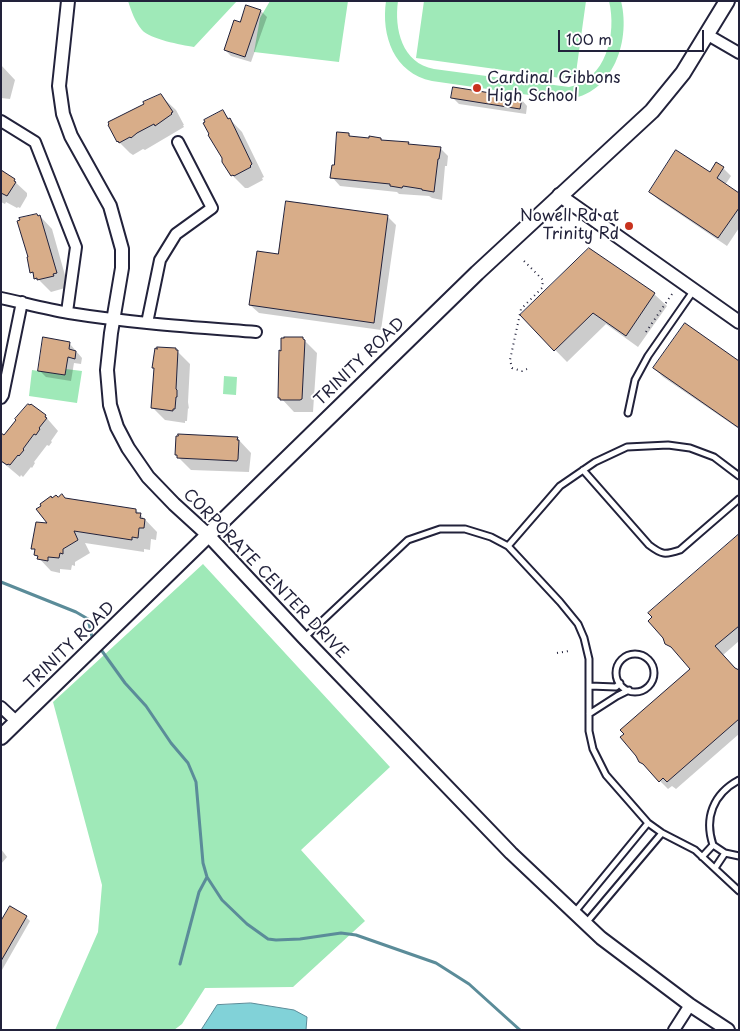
<!DOCTYPE html>
<style>
body{margin:0}
#map{position:relative;width:740px;height:1031px;overflow:hidden;background:#fff;font-family:"Playpen Sans",sans-serif}
canvas{display:block}
.frame{position:absolute;inset:0;border:2px solid #22223b;pointer-events:none}
.scale{position:absolute;left:558px;top:30px;width:146px;height:22px;box-sizing:border-box;border:2px solid #22223b;border-top:0;padding-left:6px;font-size:15px;line-height:18px;white-space:nowrap;color:#22223b;-webkit-text-stroke:4px #fff;paint-order:stroke}
</style>
<div id="map">
<canvas width="740" height="1031"></canvas>
<div class="frame"></div>
<div class="scale">100 m</div>
</div>
<script>
const c = document.querySelector('canvas').getContext('2d');
c.lineJoin = 'round';
function paint(path, color) { c.fillStyle = color; c.fill(path, 'evenodd'); }
function strokePath(path, color, width, dash) { c.strokeStyle = color; c.lineWidth = width; c.lineCap = dash ? 'butt' : 'round'; c.setLineDash(dash || []); c.stroke(path); }
function label(font, color, halo, rows, align = 'center') {
  c.font = font + ' "Playpen Sans",sans-serif'; c.lineWidth = 4; c.setLineDash([]); c.textBaseline = 'middle'; c.strokeStyle = halo; c.fillStyle = color; for (const [text, x, y, turn = 0] of rows) {
    c.save(); c.translate(x, y); c.rotate((+turn || 0) * Math.PI / 180); c.textAlign = isNaN(turn) ? turn : align; if (halo) c.strokeText(text, 0, 0); c.fillText(text, 0, 0); c.restore();
  }
}
const green = new Path2D(`
 M128,1H237L194,47C181,45 150,39 142,30C135,22 131,10 128,1Z
 M270,1H348L339,62L254,52L260,18Z
 M386,1H398C394,29 402,63 434,69L569,87C606,80 617,34 609,1H621C632,45 609,103 557,99L432,81C394,73 381,36 386,1Z
 M424,1H586L575,80L416,58Z
 M66,369L82,371L77,403L29,396L32,370L65,375Z
 M224,376L237,377L236,395L223,394Z
 M203,564L390,767L301,850L365,921L293,987L205,988L182,1024L174,1030H55L98,932L102,885L53,702Z`);
const water = new Path2D(`
 M251,1003L294,1010L307,1017L306,1030H201L217,1005Z`);
const shadow = new Path2D(`
 M247,7L261,11L267,17L251,62L231,56L225,50L241,24Z
 M1,65L15,80L10,99L1,98Z
 M161,96L176,110L184,125H183L184,127L145,150L143,149L133,155L130,153L118,141Z
 M453,98L521,99L527,106L526,114L459,104Z
 M223,112L242,132L264,177L262,178L263,180L248,188H245L232,175L224,162L214,140Z
 M349,134L351,137L381,139L383,141L408,143L411,145L440,148L448,156L447,166H445L442,200L432,198L429,196L399,194L397,192L340,186L332,177Z
 M723,168L731,176L725,185L739,194V228L727,246L659,200L650,192L710,174Z
 M1,169L27,193V196L20,208L18,207L17,208L6,202L5,204L1,202Z
 M287,202L388,217L396,225L381,330L259,313L250,305L279,256Z
 M40,216L52,229L68,286H65V288L51,292L31,272L38,217Z
 M654,294L667,306L638,347L606,324L567,362L521,315Z
 M302,338L317,353L313,412H294L280,397Z
 M70,344L82,358L81,364L74,363L71,381L46,377L40,371Z
 M175,349L190,364L188,402L189,409L188,408L187,421H185V423L165,420L153,408L155,370L153,368Z
 M739,362V429L663,377L654,368Z
 M45,416L58,431L51,441L52,442L49,446L47,445L34,462L35,463L32,468L31,467L23,477L21,475L20,477L1,461Z
 M237,438L251,453L249,472L191,470L176,455Z
 M58,498L136,510L157,532L156,540L151,539L150,550L144,549V552L85,543L90,553L75,562V566L72,565L71,570L60,569V573L51,571L35,554L36,551L33,548L49,525Z
 M739,535V641L723,655L739,672V734L676,789L672,786L668,789L640,761L692,669L679,654L666,643Z
 M1,849L7,857L1,864Z
 M26,917L30,921L2,970L1,924Z`);
const stream = new Path2D(`
 M1,582L76,612L88,619L92,637
 M102,651L125,683L146,706L171,743L188,763L196,782L203,863L207,877L222,900L247,924L268,939L276,940L300,939L341,933L356,935L436,963L469,984L520,1030
 M180,964L199,892L207,877`);
const building = new Path2D(`
 M246,5L261,10L245,57L224,50L234,20L240,22Z
 M453,87L522,98L520,109L451,98Z
 M161,94L173,112L171,113L172,114L155,126L154,124L137,133L131,138L130,137L119,143L118,141L117,142L108,125L109,124L108,122L144,104L143,102Z
 M223,110L228,119L230,118L252,164L250,166L251,167L234,176L233,175L231,176L222,162V158L208,135L209,134L203,123L205,122L204,120Z
 M337,132L349,133V136L369,138V136L381,138V140L409,142L408,144L441,147L439,159H438L434,192L422,190V189L403,186L402,188L390,186V184L330,178L332,165H334Z
 M676,150L710,172L716,162L724,167L717,178L739,193V208L718,238L649,192Z
 M1,170L15,179L14,181L16,182L7,196L1,193Z
 M286,201L388,215L374,323L249,305L257,251L278,254Z
 M37,214L38,216L40,215L57,273L53,274L54,276L37,280V278L34,279L33,272L30,273L27,257H28L17,221L20,220L19,218Z
 M589,248L655,293L626,336L593,313L554,351L520,315Z
 M685,323L739,361V428L653,368Z
 M43,337L70,342L69,349L76,351L75,359L68,357L65,375L38,371Z
 M284,337H303V339L305,340L302,399L300,400H280V398H278L279,350L281,351V338H284Z
 M157,347L176,348V350H178L176,389L177,390V397H176L175,409H173V411L151,408L154,368H152L155,348L157,349Z
 M28,404L30,405L31,404L46,415L45,417L47,418L39,428L40,429L36,435L34,434L23,449L24,450L19,456L18,455L10,465L8,464L7,465L1,461V433L4,435L16,420L15,419Z
 M178,434L238,437L237,440H239L238,459L237,461L177,458V455H175L176,436H178Z
 M62,494L65,498L136,509V513H141L140,518L145,519L144,528H139L138,538L132,537V540L74,531L78,540L63,549V554L60,553L59,558L48,557V561L37,559L38,556L34,555L35,549H31L36,522L47,523L36,509L41,506L40,504L51,496L52,498L56,495L58,497Z
 M739,534V626L715,646L735,668L739,670V719L667,782L663,778L659,782L643,764L639,762L636,756L620,737L624,734L620,730L690,669L671,647L665,644L663,638L648,621L652,617L648,613Z
 M10,906L27,916L1,961V921Z`);
const path = new Path2D(`
 M524,261L543,280L542,288L521,309L510,360L512,368L522,371L527,369
 M646,332L672,294
 M557,653L569,651`);
const service = new Path2D(`
 M628,413L635,380L648,356L694,290
 M583,470L649,545C662,555 665,555 680,550L739,499
 M508,546L560,486L595,462L627,447L668,445L690,448L714,457L739,476
 M304,638L408,540L440,529H465L491,537L508,546L560,602L578,624L584,638L589,659V731L593,749L606,775L648,823L662,833L695,850L739,891
 M616 673a19 19 0 1 1 38 0a19 19 0 1 1-38 0Z
 M590,686L616,687L620,683
 M589,714L617,696L629,690
 M739,780C713,794 704,818 713,845L725,853L739,856
 M702,857L713,845
 M715,868L725,853
 M574,913L648,823
 M586,923L662,833`);
const minor = new Path2D(`
 M708,35L739,53
 M1,121L35,142L76,247L67,312
 M1,298C24,303 46,309 69,313C131,323 193,327 256,332
 M147,323L160,260L176,234L212,208L178,142
 M1,398L3,395L22,302
 M1,707L17,722
 M674,1030L690,1005`);
const tertiary = new Path2D(`
 M68,1L59,86L63,114L71,136L110,206L122,249V268L111,333L107,370L110,405L117,427L128,448L148,477L174,504L208,535L304,638L511,853L601,938L690,1005L728,1030
 M559,195L739,322`);
const secondary = new Path2D(`
 M1,737L477,273L652,111L683,73L727,1`);
const markers = [
 [477,88,5,"#c8321e"],
 [629,226,5,"#c8321e"]
];
const poiNames = [
 ["Cardinal Gibbons",487,79],
 ["High School",487,97],
 ["Nowell Rd at",619,217,"right"],
 ["Trinity Rd",619,235,"right"]
];
const streetNames = [
 ["TRINITY ROAD",360,362,-44],
 ["CORPORATE CENTER DRIVE",265,574,46],
 ["TRINITY ROAD",70,646,-44]
];
paint(green, '#9fe9b8');
paint(water, '#81d2d8');
strokePath(water, '#5b8c99', 1);
paint(shadow, '#0003');
strokePath(stream, '#5b8c99', 3);
paint(building, '#d8ad89');
strokePath(building, '#22223b', 1);
strokePath(service, '#22223b', 9);
strokePath(minor, '#22223b', 14);
strokePath(tertiary, '#22223b', 16);
strokePath(secondary, '#22223b', 18);
strokePath(path, '#22223b', 2, [1, 4]);
strokePath(service, '#fff', 5);
strokePath(minor, '#fff', 10);
strokePath(tertiary, '#fff', 12);
strokePath(secondary, '#fff', 14);
for (const [x, y, r, color] of markers) { const dot = new Path2D(); dot.arc(x, y, r, 0, 2 * Math.PI); c.fillStyle = color; c.fill(dot); strokePath(dot, '#fff', 2); }
label('16px', '#22223b', '#fff', poiNames, 'left');
label('16px', '#22223b', '#fff', streetNames);
</script>
